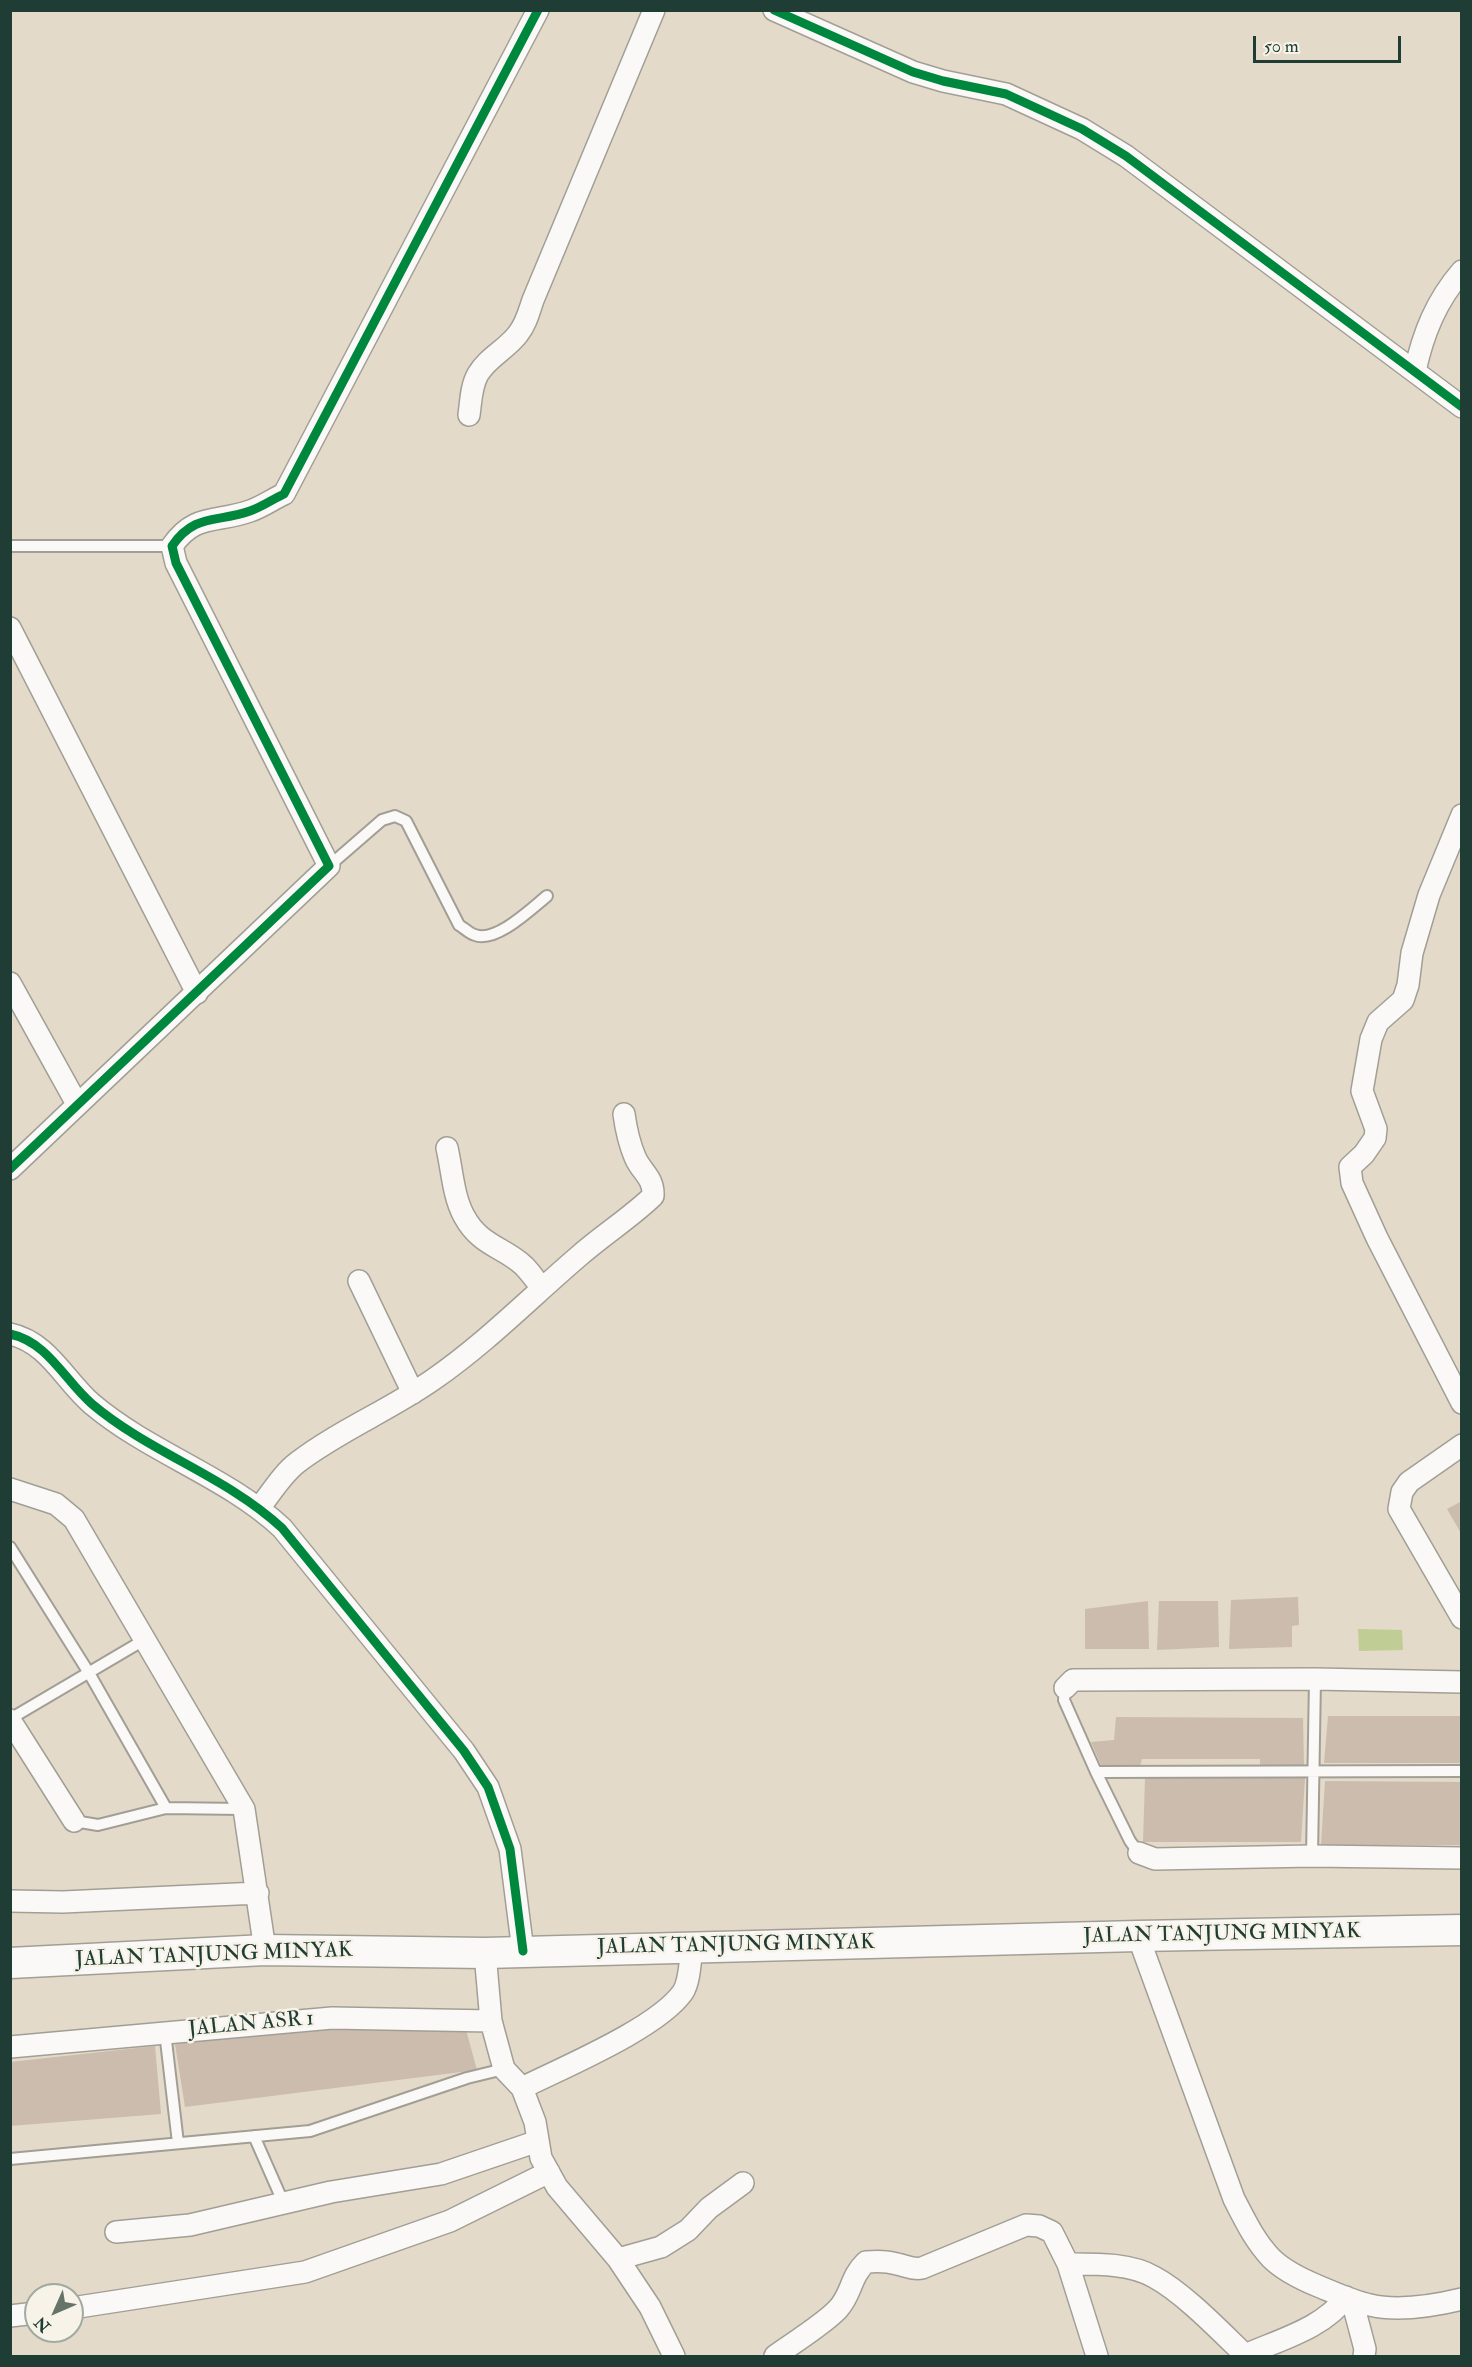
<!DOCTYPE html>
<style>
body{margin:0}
#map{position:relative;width:1472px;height:2367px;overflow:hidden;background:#e4dac9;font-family:"IM FELL Double Pica",serif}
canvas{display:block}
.frame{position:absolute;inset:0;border:12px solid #1f3d34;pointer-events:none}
.north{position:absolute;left:24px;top:2283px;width:60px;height:60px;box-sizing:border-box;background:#f7f3e8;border:2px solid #a1aaa0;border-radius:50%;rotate:225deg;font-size:16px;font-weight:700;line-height:24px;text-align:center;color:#1f3d34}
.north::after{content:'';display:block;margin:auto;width:21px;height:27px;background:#647468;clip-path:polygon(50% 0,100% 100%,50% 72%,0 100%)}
.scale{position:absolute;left:1253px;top:36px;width:148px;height:27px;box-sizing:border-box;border:3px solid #1f3d34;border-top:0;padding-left:8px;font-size:18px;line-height:21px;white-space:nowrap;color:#1f3d34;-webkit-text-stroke:4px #f7f3e8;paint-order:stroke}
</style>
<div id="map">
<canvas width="1472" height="2367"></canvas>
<div class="frame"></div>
<div class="north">N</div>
<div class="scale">50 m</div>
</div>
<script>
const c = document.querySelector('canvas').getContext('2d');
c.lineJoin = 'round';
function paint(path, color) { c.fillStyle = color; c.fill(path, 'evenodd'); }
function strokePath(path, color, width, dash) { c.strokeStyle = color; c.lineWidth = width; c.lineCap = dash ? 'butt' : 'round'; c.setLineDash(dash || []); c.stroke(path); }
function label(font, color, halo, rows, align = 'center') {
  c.font = font + ' "IM FELL Double Pica",serif'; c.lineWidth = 5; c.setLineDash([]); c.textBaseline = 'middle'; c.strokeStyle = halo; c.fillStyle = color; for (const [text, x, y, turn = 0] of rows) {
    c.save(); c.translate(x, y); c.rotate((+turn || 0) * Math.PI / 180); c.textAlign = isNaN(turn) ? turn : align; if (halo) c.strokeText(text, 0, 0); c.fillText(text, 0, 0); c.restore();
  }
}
const green = new Path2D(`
 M1358,1629L1402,1630L1403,1650L1359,1651Z`);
const building = new Path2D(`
 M1462,1501V1535L1447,1509Z
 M1298,1597L1299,1625L1292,1626V1647L1229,1649L1231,1600Z
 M1148,1601L1149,1649H1085V1609Z
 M1159,1601H1218L1219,1647L1157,1650Z
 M1328,1716H1462V1763H1324Z
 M1116,1717L1303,1718L1304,1766H1260V1759H1142L1140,1766L1101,1765L1091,1742L1114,1740Z
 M1145,1778H1305L1301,1842H1143Z
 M1325,1781L1462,1782V1845H1321Z
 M317,2029L466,2030L477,2070L185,2107L175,2044Z
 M155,2046L161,2114L10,2126V2062Z`);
const service = new Path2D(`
 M10,546H172
 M329,866L382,820L395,816L406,821L459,925C464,928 470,934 475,935C496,943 531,909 547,896
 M10,1547L89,1673L166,1808
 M1065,1688L1064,1700L1096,1772L1130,1841L1139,1853
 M10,1719L144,1640
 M1096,1772L1462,1771
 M74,1821L98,1825L166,1808L243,1809
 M1312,1856L1315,1679
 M165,2032L178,2143
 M254,2136L284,2204
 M10,2159L310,2131L467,2078L504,2069`);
const minor = new Path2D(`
 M774,10L913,72L943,81L1006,94L1082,129L1126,156L1462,407
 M1415,371C1423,334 1436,301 1462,271
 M469,415C471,401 471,386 478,374C488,357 507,349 518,334C526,324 529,312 533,300L654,10
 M10,628L197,993
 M1462,815L1429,895L1412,953L1408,985L1403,1000L1378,1022L1371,1039L1362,1091L1376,1129L1375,1138L1364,1154L1350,1167L1352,1183L1377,1238L1462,1403
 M10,983L77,1104
 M447,1148C452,1169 453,1196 464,1216C480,1246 504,1247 524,1266C531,1273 536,1281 542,1288
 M10,1169L329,866L176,563L172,546C195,513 216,523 250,511C262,507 273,499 284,494L538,10
 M359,1281L413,1393
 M10,1334C48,1342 65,1381 92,1404C150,1453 226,1476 282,1528L464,1751L488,1787L510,1849L523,1951
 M1462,1445L1409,1482L1402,1492L1399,1509L1462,1618
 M10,1489L56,1504L74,1519L244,1809L265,1950
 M260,1507C271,1493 283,1473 298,1462C340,1430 390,1410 434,1379C486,1343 531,1297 579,1256C603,1235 630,1218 653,1196C654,1177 641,1172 635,1157C629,1143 626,1129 624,1114
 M1065,1688L1073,1680L1315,1679L1462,1682
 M10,1720L74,1821
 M1139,1853L1155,1859L1312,1856L1462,1858
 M10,1901L63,1902L258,1893
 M1138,1936L1234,2199C1245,2220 1254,2240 1271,2258C1284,2271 1301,2279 1318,2286C1335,2293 1352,2301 1370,2305C1399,2312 1433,2306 1462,2299
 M485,1953L491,2021L504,2069L522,2088L535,2122L541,2158L557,2187L618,2259L650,2307L674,2356
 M10,2047L332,2018L491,2021
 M522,2088C564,2067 658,2028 683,1992C690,1981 690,1960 692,1947
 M116,2232L190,2225L331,2192L441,2174L538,2141
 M618,2259L661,2247L688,2230L709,2208L743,2183
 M1068,2264C1095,2264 1130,2263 1154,2277C1184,2293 1221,2332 1245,2355
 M1352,2300L1365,2349L1364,2356
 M72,2308L305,2272L450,2221L549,2172
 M10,2316L36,2313
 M775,2356C793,2343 824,2324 838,2309C852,2294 850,2277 866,2262C877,2261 887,2261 897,2264C907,2266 912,2270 922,2268L1026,2225L1039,2226L1052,2232L1068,2264L1097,2356
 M1243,2356C1278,2340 1323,2329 1346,2297`);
const secondary = new Path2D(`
 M10,1963L265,1950L485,1953L1138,1936L1462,1930`);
const cycleway = new Path2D(`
 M774,10L913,72L943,81L1006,94L1082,129L1126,156L1462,407
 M10,1169L329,866L176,563L172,546C195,513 216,523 250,511C262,507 273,499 284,494L538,10
 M10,1334C48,1342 65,1381 92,1404C150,1453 226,1476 282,1528L464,1751L488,1787L510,1849L523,1951`);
const streetNames = [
 ["JALAN TANJUNG MINYAK",1222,1935,-1],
 ["JALAN TANJUNG MINYAK",736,1946,-1],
 ["JALAN TANJUNG MINYAK",214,1956,-2],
 ["JALAN ASR 1",251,2025,-5]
];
paint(green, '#c0cd95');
paint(building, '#cbbcae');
strokePath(service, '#a19f95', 14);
strokePath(minor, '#a19f95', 24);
strokePath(secondary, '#a19f95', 33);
strokePath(service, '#fbf9f7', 10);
strokePath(minor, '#fbf9f7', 21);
strokePath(secondary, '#fbf9f7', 30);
strokePath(cycleway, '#00873e', 9);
label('21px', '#1f3d34', '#f7f3e8', streetNames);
</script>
